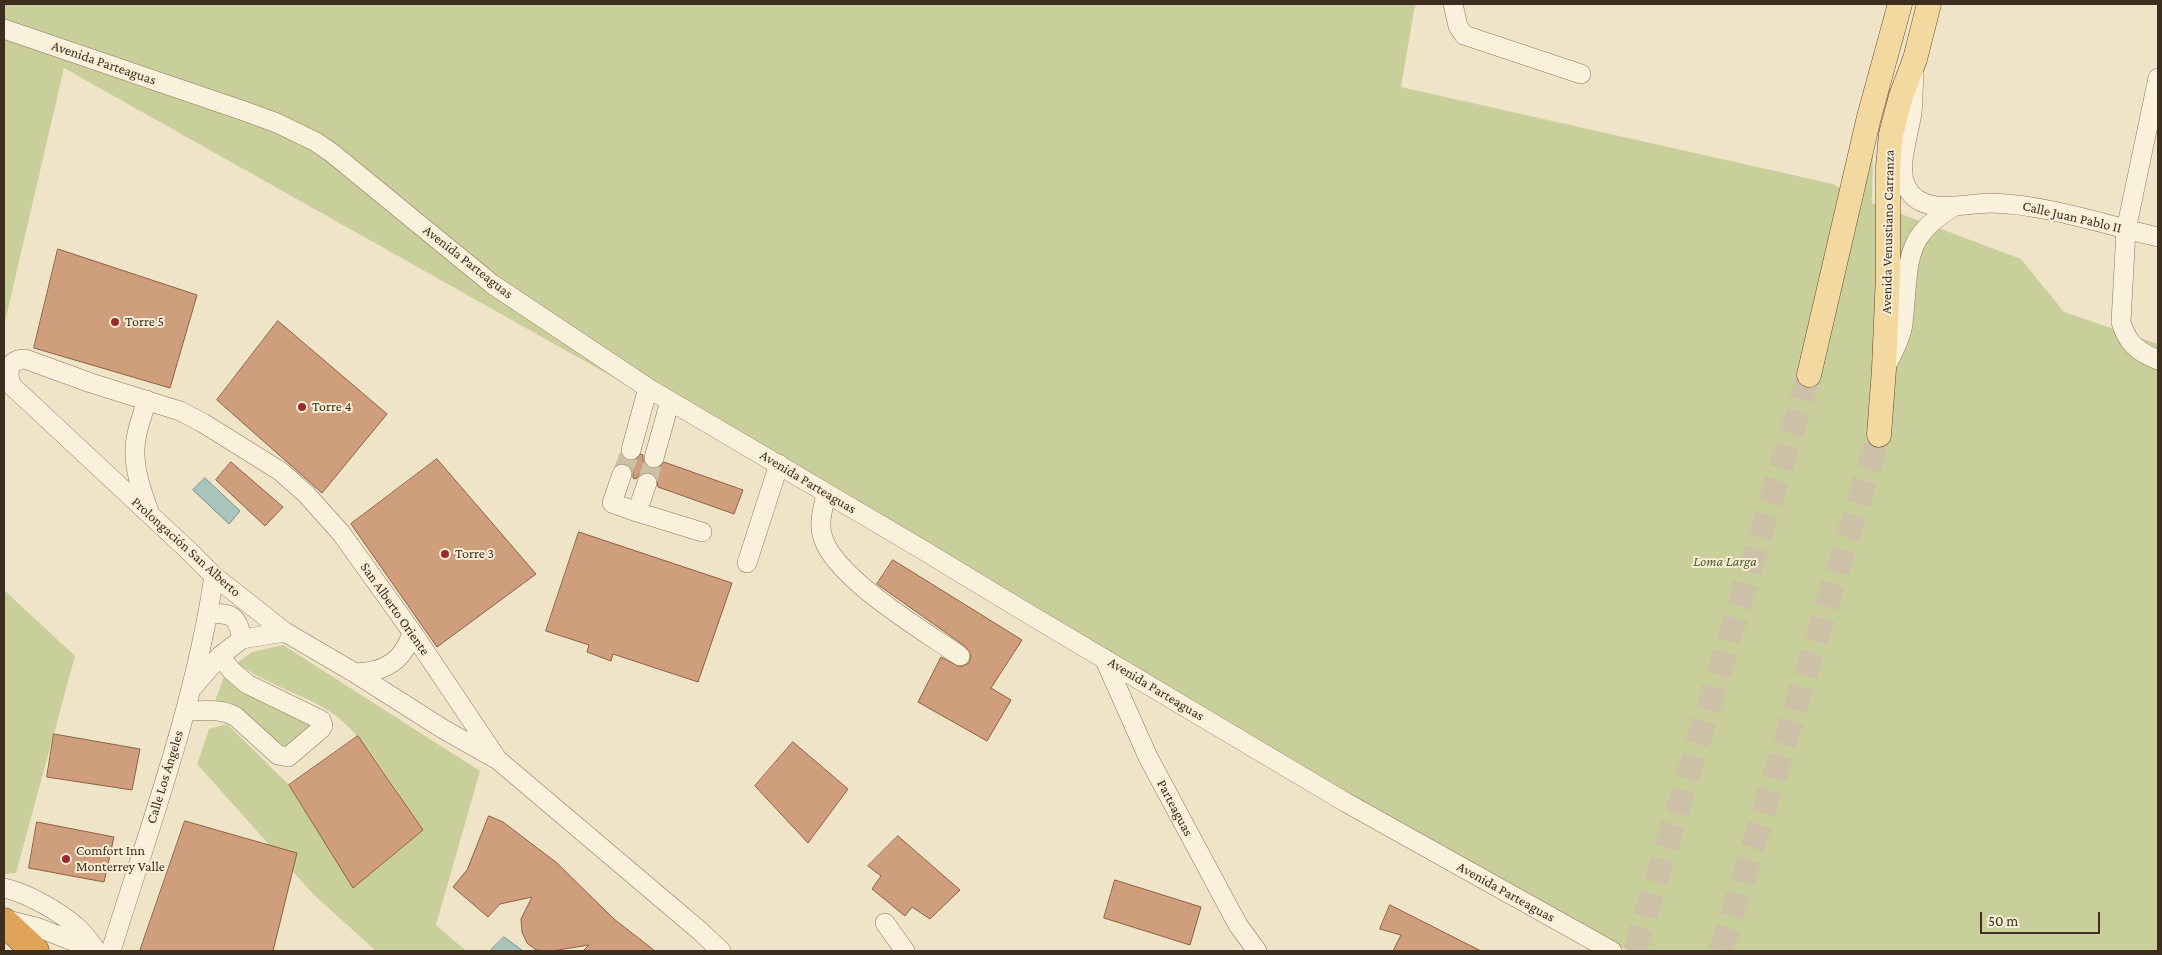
<!DOCTYPE html>
<meta charset="utf-8">
<style>
body{margin:0}
#map{position:relative;width:2162px;height:955px;overflow:hidden;background:#f0e4c8;font-family:"Crimson Pro",serif}
canvas{display:block}
.frame{position:absolute;inset:0;border:5px solid #3d2e20;pointer-events:none}
.scale{position:absolute;left:1980px;top:912px;width:120px;height:22px;box-sizing:border-box;border:2px solid #3d2e20;border-top:0;padding-left:6px;font-size:15px;line-height:18px;white-space:nowrap;color:#3d2e20;-webkit-text-stroke:4px #f7eed8;paint-order:stroke}
</style>
<div id="map">
<canvas width="2162" height="955"></canvas>
<div class="frame"></div>
<div class="scale">50 m</div>
</div>
<script>
const c = document.querySelector('canvas').getContext('2d');
c.lineJoin = 'round';
function paint(path, color) { c.fillStyle = color; c.fill(path, 'evenodd'); }
function strokePath(path, color, width, dash) { c.strokeStyle = color; c.lineWidth = width; c.lineCap = dash ? 'butt' : 'round'; c.setLineDash(dash || []); c.stroke(path); }
function label(font, color, halo, rows, align = 'center') {
  c.font = font + ' "Crimson Pro",serif'; c.lineWidth = 4; c.setLineDash([]); c.textBaseline = 'middle'; c.strokeStyle = halo; c.fillStyle = color; for (const [text, x, y, turn = 0] of rows) {
    c.save(); c.translate(x, y); c.rotate((+turn || 0) * Math.PI / 180); c.textAlign = isNaN(turn) ? turn : align; if (halo) c.strokeText(text, 0, 0); c.fillText(text, 0, 0); c.restore();
  }
}
const green = new Path2D(`
 M4,4H1413L1415,5L1401,87L1833,184L1857,198L1873,146L1872,203L2021,259L2064,312L2158,344V951H1628L1106,662L604,372L64,68L4,326Z
 M4,590L75,656L16,873L4,874Z
 M283,645L480,771L436,925L466,951H376L313,894L197,764L209,729L227,724L289,785L353,887L423,830C399,796 365,735 332,713C302,693 266,685 237,663L252,652Z
 M225,674L311,723L316,730L287,752L237,706L214,704Z`);
const water = new Path2D(`
 M205,478L240,511L229,524L193,490Z
 M504,937L523,951H490Z`);
const building = new Path2D(`
 M58,249L197,295L170,388L34,348Z
 M278,321L387,414L322,493L217,400Z
 M621,454L629,461H634L641,454L643,455V461L651,469H657L664,462L743,490L734,514L658,487L656,476L650,472L640,474L636,479L633,478V471L630,466L625,463L617,464Z
 M437,459L536,574L437,647L351,524Z
 M231,462L283,507L265,526L216,480Z
 M579,532L732,583L698,682L613,654L611,661L587,652L589,645L546,631Z
 M893,560L1022,640L991,688L1011,700L987,741L918,702L941,657L960,667L969,663L971,656L966,647L877,584Z
 M54,734L140,749L132,790L47,777Z
 M358,736L423,830L353,888L289,785Z
 M793,742L848,789L808,843L755,786Z
 M489,816L503,822L557,863L614,919L655,951H583L589,945L552,951L536,950L527,943L522,932L521,919L532,897L500,904L488,917L453,887L467,870Z
 M185,821L297,853L273,951H140Z
 M37,822L114,837L104,882L29,868Z
 M898,836L960,890L930,919L912,907L905,916L872,889L881,876L868,866Z
 M1115,880L1201,907L1190,945L1104,918Z
 M1390,905L1481,951H1393L1401,935L1380,929Z`);
const minorTunnel = new Path2D(`
 M622,474L631,450
 M647,483L654,458`);
const majorTunnel = new Path2D(`
 M1635,951L1809,375
 M1721,951L1879,435`);
const minor = new Path2D(`
 M1453,4L1458,26L1464,35L1581,74
 M4,29L244,111L277,123L316,142L332,153L492,284L648,388L918,547L1022,610L1345,802L1612,951
 M1914,76C1913,88 1913,101 1912,113C1909,134 1896,169 1907,188C1923,217 1964,203 1991,203C2044,204 2106,225 2158,237
 M2158,78L2126,230L2121,322C2127,343 2138,352 2158,360
 M1885,368C1892,355 1899,343 1902,329C1904,321 1904,311 1905,302C1909,253 1909,233 1955,206
 M147,400C142,417 134,436 135,454C135,473 142,493 149,511
 M631,450L648,388
 M654,458L670,401
 M622,474L612,503L637,512L647,483
 M826,494C823,509 818,523 823,538C836,579 924,631 960,656
 M637,512L702,532
 M747,563L779,464
 M208,613C232,614 237,614 242,639
 M1104,658L1148,757L1238,925L1257,951
 M355,673C385,672 404,661 412,632
 M193,687L220,656L242,639L285,632
 M185,711C202,711 219,708 235,716L278,755L288,757L321,729L323,726L321,720L247,684L232,671L220,656
 M498,760L443,729L355,673L285,632L214,576L188,550L12,386C6,373 9,359 25,359L91,383L180,411L203,423L280,471L306,494L341,533L412,632L498,760L700,931L721,951
 M4,888C27,893 61,912 79,929C85,935 91,943 96,950
 M4,919L39,928L96,950
 M885,923L905,951
 M111,951C149,828 195,705 214,576`);
const major = new Path2D(`
 M1809,375L1869,117L1900,4
 M1879,435L1884,369L1888,274V166L1891,134L1901,96L1915,59L1929,4`);
const highway = new Path2D(`
 M4,922L35,951`);
const markers = [
 [115,322,5,"#9e2a2b"],
 [302,407,5,"#9e2a2b"],
 [445,554,5,"#9e2a2b"],
 [66,859,5,"#9e2a2b"]
];
const streetNames = [
 ["Avenida Parteaguas",104,63,19],
 ["Calle Juan Pablo II",2072,217,13],
 ["Avenida Venustiano Carranza",1888,232,-89],
 ["Avenida Parteaguas",468,262,38],
 ["Avenida Parteaguas",808,482,31],
 ["Prolongación San Alberto",186,547,42],
 ["San Alberto Oriente",395,609,55],
 ["Avenida Parteaguas",1156,689,31],
 ["Calle Los Ángeles",165,777,-73],
 ["Parteaguas",1175,808,62],
 ["Avenida Parteaguas",1506,892,29]
];
const poiNames = [
 ["Torre 5",125,322],
 ["Torre 4",312,407],
 ["Torre 3",455,554],
 ["Comfort Inn",76,851],
 ["Monterrey Valle",76,867]
];
const parkNames = [
 ["Loma Larga",1725,562]
];
paint(green, '#c9cf9b');
paint(water, '#a9c4bc');
strokePath(water, '#6f938a', 1);
paint(building, '#cf9f7d');
strokePath(building, '#8d5f41', 1);
strokePath(minorTunnel, '#ccc0a6', 19, [19, 9]);
strokePath(majorTunnel, '#ccc0a6', 24, [24, 12]);
strokePath(minor, '#8d765c', 20);
strokePath(major, '#5b4430', 25);
strokePath(highway, '#5b4430', 29);
strokePath(minor, '#faf1dc', 19);
strokePath(major, '#f3d9a0', 24);
strokePath(highway, '#e0a458', 28);
for (const [x, y, r, color] of markers) { const dot = new Path2D(); dot.arc(x, y, r, 0, 2 * Math.PI); c.fillStyle = color; c.fill(dot); strokePath(dot, '#f7eed8', 2); }
label('14px', '#3d2e20', '#f7eed8', streetNames);
label('14px', '#3d2e20', '#f7eed8', poiNames, 'left');
label('italic 14px', '#4d5a26', '#f7eed8', parkNames);
</script>
